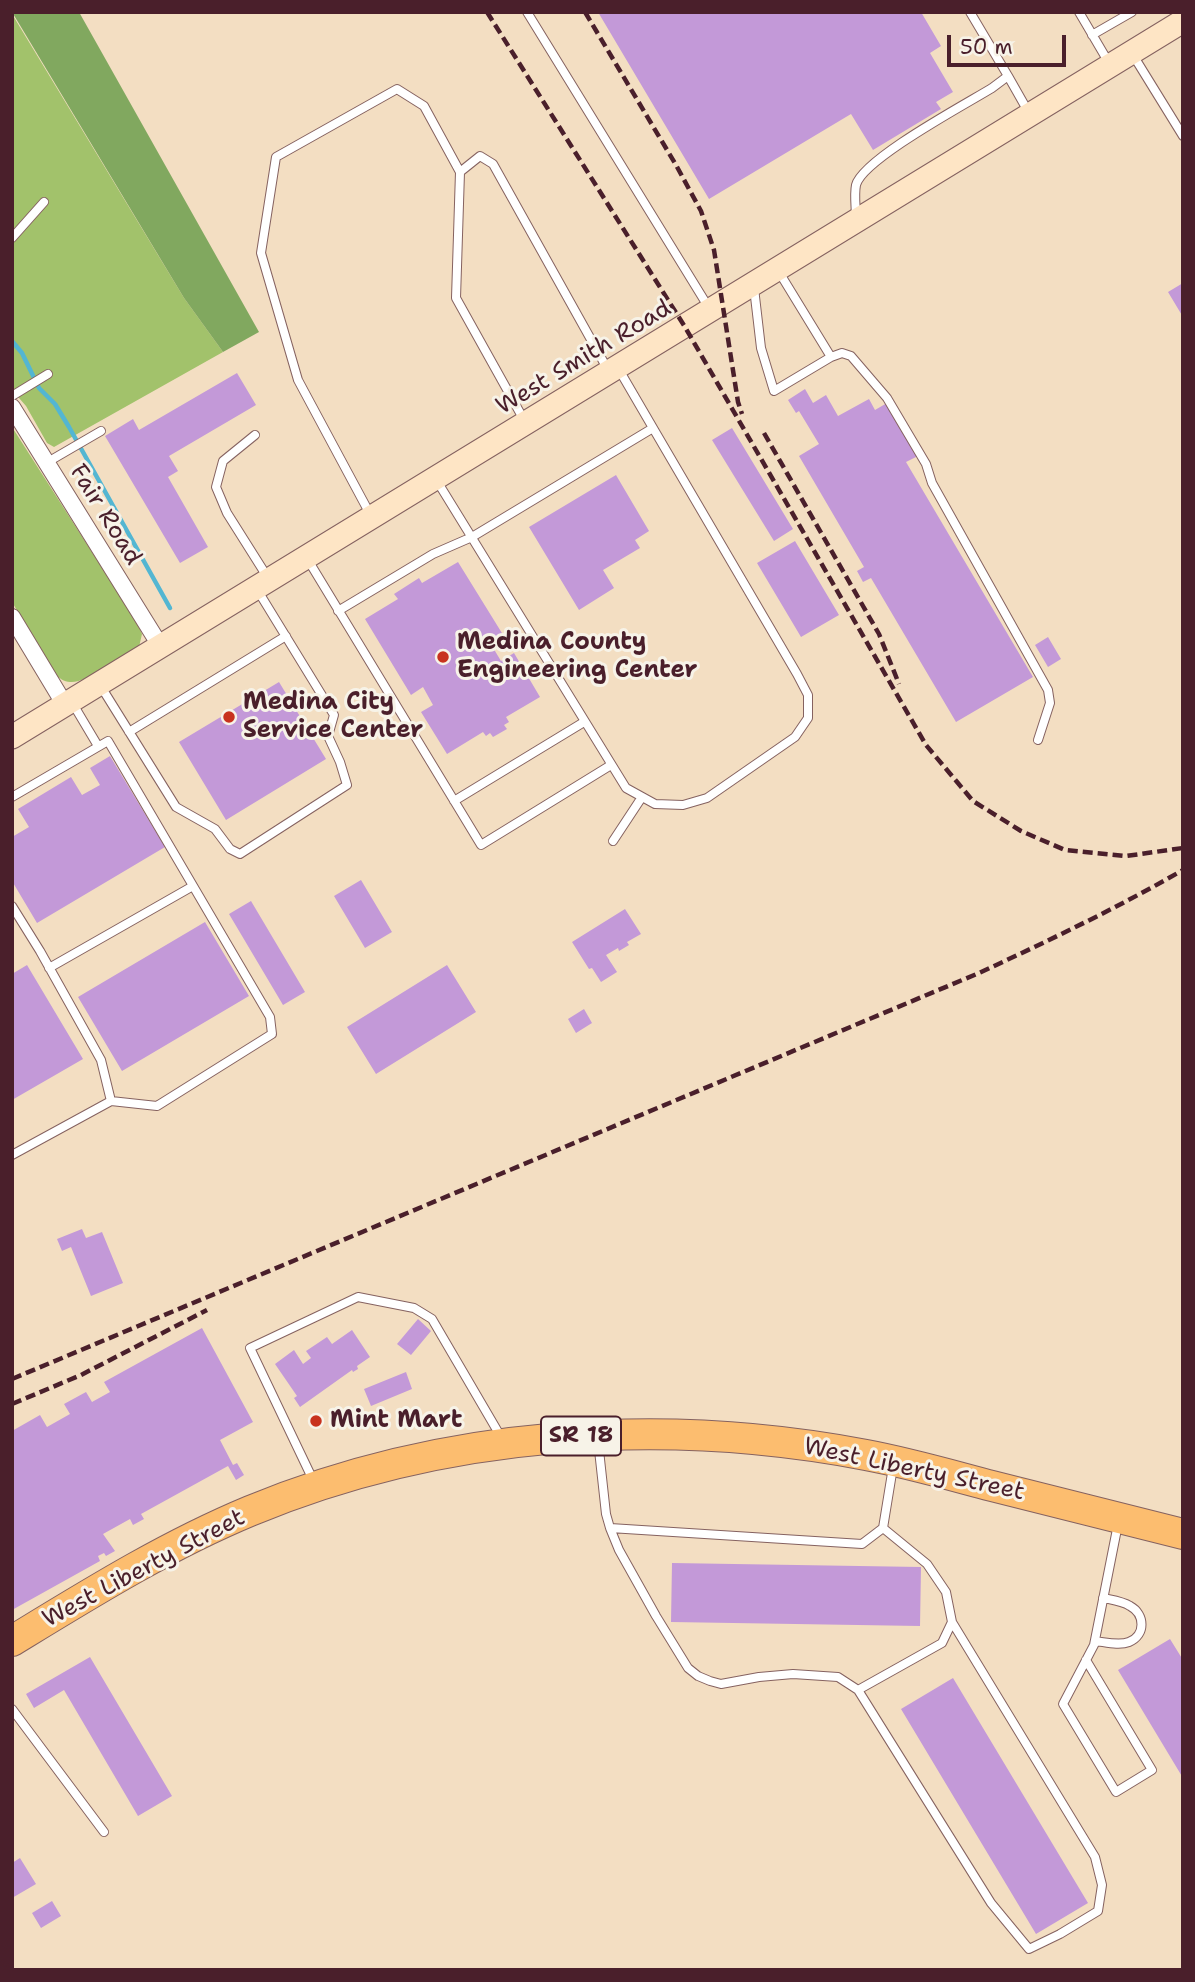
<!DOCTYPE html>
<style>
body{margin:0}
#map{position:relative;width:1195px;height:1982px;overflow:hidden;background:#f3dec2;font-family:"Shantell Sans",sans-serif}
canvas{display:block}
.frame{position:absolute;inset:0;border:14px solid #4a1f2b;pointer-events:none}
.scale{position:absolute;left:947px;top:35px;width:119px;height:32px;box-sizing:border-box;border:4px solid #4a1f2b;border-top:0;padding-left:9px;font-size:21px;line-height:24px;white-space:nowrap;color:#4a1f2b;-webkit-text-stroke:5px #f7f3e8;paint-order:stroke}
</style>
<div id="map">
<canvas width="1195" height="1982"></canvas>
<div class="frame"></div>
<div class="scale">50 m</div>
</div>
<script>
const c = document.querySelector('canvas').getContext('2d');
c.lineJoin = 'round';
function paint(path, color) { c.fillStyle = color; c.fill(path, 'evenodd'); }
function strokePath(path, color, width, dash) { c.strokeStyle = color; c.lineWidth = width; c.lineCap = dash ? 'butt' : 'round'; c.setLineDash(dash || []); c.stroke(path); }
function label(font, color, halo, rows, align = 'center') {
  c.font = font + ' "Shantell Sans",sans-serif'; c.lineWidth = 6; c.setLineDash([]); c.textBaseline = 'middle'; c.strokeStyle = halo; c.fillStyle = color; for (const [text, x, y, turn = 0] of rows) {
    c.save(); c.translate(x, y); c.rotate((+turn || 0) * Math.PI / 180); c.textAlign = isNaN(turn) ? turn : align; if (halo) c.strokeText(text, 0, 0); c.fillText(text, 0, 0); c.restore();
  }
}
const green = new Path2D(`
 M12,14L184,298L223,352L54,447L47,443L26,406L12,390Z
 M12,427L136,621L142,634L139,647C125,656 85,684 70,682C64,682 59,678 55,674L12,602Z`);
const forest = new Path2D(`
 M12,12H79L259,332L223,352L184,298Z`);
const stream = new Path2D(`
 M12,341L22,353L39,388L55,404L69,427L170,608`);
const building = new Path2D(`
 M598,12H921L941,46L930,53L953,92L936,102L941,109L873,150L851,114L709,199Z
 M1183,283V317L1168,292Z
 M237,373L256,405L169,456L178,471L168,477L208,547L180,563L105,436L133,419L139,430Z
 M805,389L813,403L826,395L838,416L869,399L875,410L887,403L918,456L906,462L1033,677L956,722L871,578L863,582L857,571L864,567L799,456L819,444L799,411L796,413L788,400Z
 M732,428L793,529L774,541L712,440Z
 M616,475L649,531L635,540L640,548L603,570L614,588L579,610L529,527Z
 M795,541L839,615L801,637L757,563Z
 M458,562L505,638L492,646L501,661L514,653L540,697L506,717L509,722L504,725L507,729L493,737L490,733L486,736L483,732L447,754L421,712L433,705L423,687L411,695L365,619L398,599L394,594L419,578L422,583Z
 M1048,637L1061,659L1048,667L1035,645Z
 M279,682L326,759L226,820L179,742Z
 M110,756L165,847L37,923L12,881V837L29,827L18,809L71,777L82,795L100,785L90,768Z
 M361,880L392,932L365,948L334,896Z
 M251,901L305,992L283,1005L229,914Z
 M625,909L641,934L627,942L629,945L619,951L618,948L606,955L617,972L601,982L592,968L589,969L572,942Z
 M205,922L249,996L122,1071L78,997Z
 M27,965L83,1059L12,1100V974Z
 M447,965L476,1012L376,1074L347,1027Z
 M584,1009L592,1023L576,1033L568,1019Z
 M82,1229L86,1238L102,1232L123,1283L91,1296L71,1247L62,1251L57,1239Z
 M418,1319L431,1331L411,1355L397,1344Z
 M202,1328L253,1422L220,1440L233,1465L237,1463L244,1475L236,1480L228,1466L141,1514L144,1519L133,1525L130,1519L103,1534L115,1551L106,1556L104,1553L98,1556L100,1561L12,1610V1431L40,1415L47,1427L70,1414L64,1404L86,1392L92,1402L110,1392L104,1382Z
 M352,1330L370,1357L357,1366L358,1369L353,1372L352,1370L300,1407L294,1398L297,1396L275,1364L294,1350L303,1364L311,1358L306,1351L327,1337L332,1344Z
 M406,1372L412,1389L371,1406L364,1389Z
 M672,1563L921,1567L920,1626L671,1622Z
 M1170,1639L1183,1660V1778L1118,1670Z
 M90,1657L172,1796L138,1816L64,1690L34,1708L26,1694Z
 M953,1678L1088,1903L1036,1934L901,1709Z
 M20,1858L36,1884L12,1898V1863Z
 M52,1901L61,1916L41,1928L32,1913Z`);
const lane = new Path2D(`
 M527,12L709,308
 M1079,12L1109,63
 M1092,35L1132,12
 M1133,55L1183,136
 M1008,76L1029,113
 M856,218C856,208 854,195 856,185C863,159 966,104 992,88L1008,76L970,12
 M12,238L44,202
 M754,288L761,348L774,391L831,357L779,272
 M831,357L842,353L851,356L887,398L926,464L932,483L1048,690L1050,703L1038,740
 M12,396L48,374
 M524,420L456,298L460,172L480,156L493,164L608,370
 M255,435L223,461L216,487L227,513L268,578
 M46,463L101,431
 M437,481L626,788L655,804L683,805L707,798L795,737L808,718V695L797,674L653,428
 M370,514L298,380L261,253L276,157L397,89L424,106L460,172
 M308,560L481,845L611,765
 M338,611L433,554L472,537L653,428L618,368
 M100,685L176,807L215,829L230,849L240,854L347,785L340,762L328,736L334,715L258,591
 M73,704L98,746
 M129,732L286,636
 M12,797L108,741L270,1017L272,1034L157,1106L111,1101L12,1155
 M454,801L584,722
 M613,841L642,797
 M12,906L40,951L101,1060L111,1101
 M49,968L193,886
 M598,1441L606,1514L610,1528L862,1544L883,1528L893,1467
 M314,1482L250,1348L358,1297L414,1308L432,1319L501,1437
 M610,1528L619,1550L656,1616L688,1668L698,1676L710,1681L721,1684L759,1677L793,1674L838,1677L858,1690
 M883,1528L927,1564L946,1592L952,1622L942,1643L858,1690L991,1903L1029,1949L1060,1934L1098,1911L1102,1885L1095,1857L952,1622
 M1095,1641C1105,1642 1119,1646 1129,1642C1146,1635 1145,1614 1130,1606C1122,1601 1112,1600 1103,1598
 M1086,1660L1152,1770L1116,1792L1063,1704L1094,1645L1118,1524
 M12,1709L104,1832`);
const street = new Path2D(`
 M12,407L161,647
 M12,617L65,705`);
const secondary = new Path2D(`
 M12,737L1183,21`);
const highway = new Path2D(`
 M12,1641C89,1594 166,1546 250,1511C443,1431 661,1416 866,1455C909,1463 950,1475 992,1486C1055,1502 1119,1518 1183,1534`);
const rail = new Path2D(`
 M487,12L685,327L926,745L973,801L1021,831L1065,850L1126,856L1183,848
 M585,12L676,165L701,211L714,250L738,402L742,414
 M764,433L879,634L899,684
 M12,1379L979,973C1048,941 1117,908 1183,870
 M12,1404L81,1375L207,1310`);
const markers = [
 [443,657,7,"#c8321e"],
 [229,717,7,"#c8321e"],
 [316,1421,7,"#c8321e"]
];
const shields = [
 [581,1436,80]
];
const shieldNames = [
 ["SR 18",581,1436]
];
const streetNames = [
 ["West Smith Road",584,358,-31],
 ["Fair Road",105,515,58],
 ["West Liberty Street",914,1470,12],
 ["West Liberty Street",144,1569,-28]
];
const poiNames = [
 ["Medina County",457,643],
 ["Engineering Center",457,671],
 ["Medina City",243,703],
 ["Service Center",243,731],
 ["Mint Mart",330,1421]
];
paint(green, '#a2c26b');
paint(forest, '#81a85f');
strokePath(stream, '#53b6d2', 4.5);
paint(building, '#c399d8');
strokePath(lane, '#856260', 10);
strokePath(street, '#856260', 18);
strokePath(secondary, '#856260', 25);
strokePath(highway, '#856260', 32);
strokePath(lane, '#fff', 8);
strokePath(street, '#fff', 16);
strokePath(secondary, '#fee5c5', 23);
strokePath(highway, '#fcbd6f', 30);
strokePath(rail, '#4a1f2b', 4.5, [10, 5]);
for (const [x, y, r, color] of markers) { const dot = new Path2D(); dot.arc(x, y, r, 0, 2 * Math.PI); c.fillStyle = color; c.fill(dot); strokePath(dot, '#f7f3e8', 2.5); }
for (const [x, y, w] of shields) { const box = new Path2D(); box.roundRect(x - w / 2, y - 19.5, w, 39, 5); c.fillStyle = '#f7f3e8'; c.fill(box); strokePath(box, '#4a1f2b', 2); }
label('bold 23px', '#4a1f2b', null, shieldNames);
label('24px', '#4a1f2b', '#f7f3e8', streetNames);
label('bold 24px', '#4a1f2b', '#f7f3e8', poiNames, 'left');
</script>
